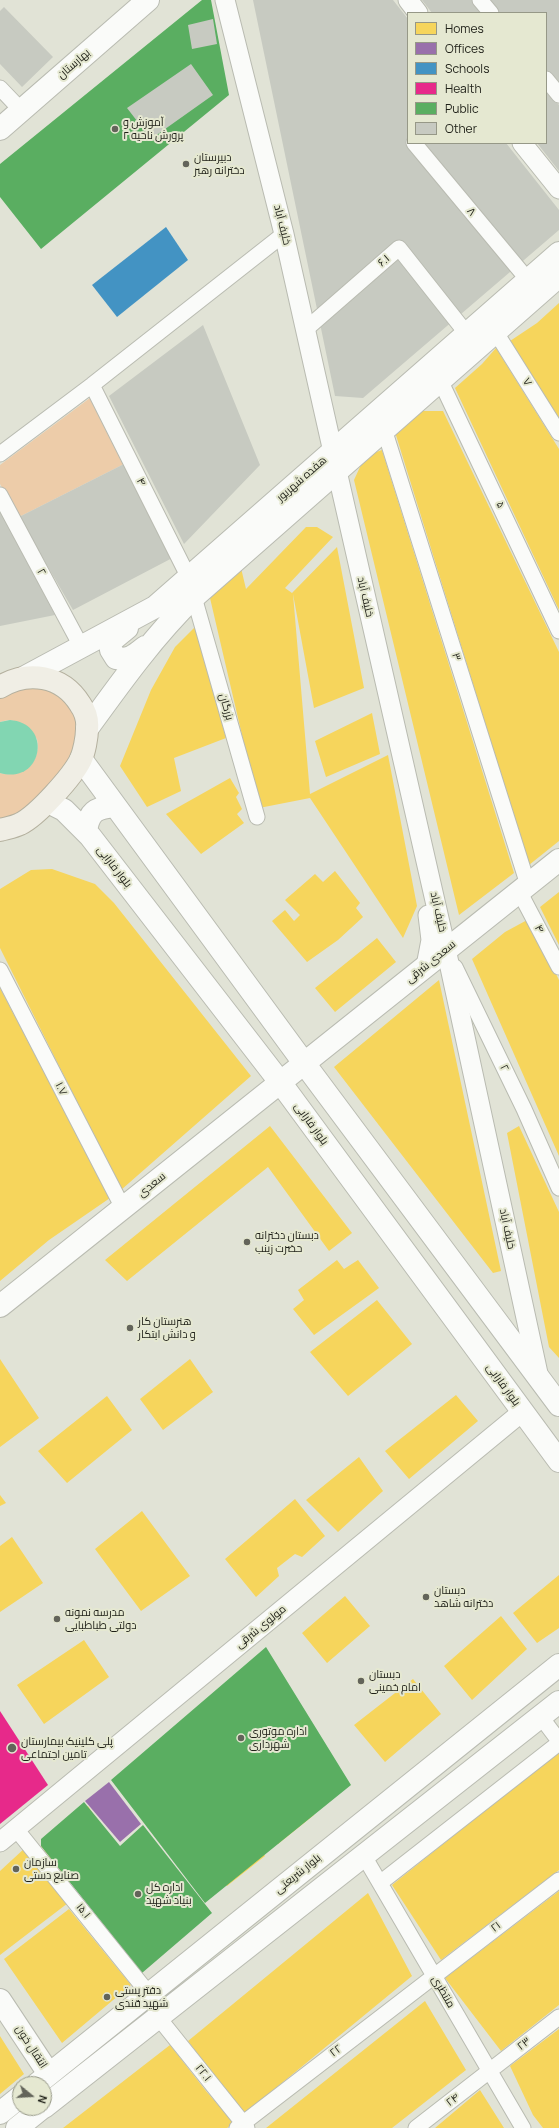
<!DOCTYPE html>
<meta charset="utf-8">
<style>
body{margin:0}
#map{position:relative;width:559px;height:2128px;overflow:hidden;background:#e1e3d6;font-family:Manrope,sans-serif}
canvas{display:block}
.legend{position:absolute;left:407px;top:12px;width:140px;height:132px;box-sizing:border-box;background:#e5e8d1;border:1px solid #969887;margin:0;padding:5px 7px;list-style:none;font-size:12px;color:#1f2018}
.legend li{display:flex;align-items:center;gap:8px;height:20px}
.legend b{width:20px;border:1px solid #969887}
.north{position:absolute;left:12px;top:2076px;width:40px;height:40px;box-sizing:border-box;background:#e5e8d1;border:1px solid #969887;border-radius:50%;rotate:108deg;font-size:11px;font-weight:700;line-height:16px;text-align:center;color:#1f2018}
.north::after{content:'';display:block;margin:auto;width:14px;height:18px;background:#63645a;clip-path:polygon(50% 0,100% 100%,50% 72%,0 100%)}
</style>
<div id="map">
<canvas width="559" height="2128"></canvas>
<ul class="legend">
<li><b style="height:11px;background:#f6d55c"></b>Homes</li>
<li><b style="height:11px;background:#9970ab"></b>Offices</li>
<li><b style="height:11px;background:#4393c3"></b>Schools</li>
<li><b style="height:11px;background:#e7298a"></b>Health</li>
<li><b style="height:11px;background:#5aae61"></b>Public</li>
<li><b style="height:11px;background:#c7cac1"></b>Other</li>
</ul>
<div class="north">N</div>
</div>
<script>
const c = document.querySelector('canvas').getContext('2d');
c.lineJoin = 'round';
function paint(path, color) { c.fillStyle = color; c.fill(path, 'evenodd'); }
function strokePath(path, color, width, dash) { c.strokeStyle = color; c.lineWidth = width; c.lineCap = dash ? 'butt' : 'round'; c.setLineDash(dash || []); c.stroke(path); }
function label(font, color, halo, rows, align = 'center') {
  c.font = font + ' Manrope,Cairo,sans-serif'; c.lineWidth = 4; c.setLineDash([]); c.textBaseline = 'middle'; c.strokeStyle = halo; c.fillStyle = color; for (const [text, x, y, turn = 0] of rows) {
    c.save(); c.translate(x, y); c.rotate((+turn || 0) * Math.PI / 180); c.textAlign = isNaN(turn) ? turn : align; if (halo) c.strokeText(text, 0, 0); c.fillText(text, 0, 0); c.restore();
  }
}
const green = new Path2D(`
 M90,398L124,464L19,517L0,484V465Z
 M22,683L69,697L82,741L36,807L0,826V773C22,779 42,762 37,739C25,727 18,716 0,722V692Z`);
const water = new Path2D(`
 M10,720C53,723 43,785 0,773V722Z`);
const homes = new Path2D(`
 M559,303V419L510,341L537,323Z
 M496,348L559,449V610L455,388L482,364Z
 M422,411H443L559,652V841L529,865L395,432Z
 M382,450L514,873L459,915L354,480L365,456Z
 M306,527H317L333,537L285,588L292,593L337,547L364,688L314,708L293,594L310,794L388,755L417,906L403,938L310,798L259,808L210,598L241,568L246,589Z
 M197,625L226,738L174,758L181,791L147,807L120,766L151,690L175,647Z
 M372,713L380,754L326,777L315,741Z
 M230,778L239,793L236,797L242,809L237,814L244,823L201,854L166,814Z
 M52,869L95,884L114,903L251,1076L121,1190L0,948V889L31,870Z
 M335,871L360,903L356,908L363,917L338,940L307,962L272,921L285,910L294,921L300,915L285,900L315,874L323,882Z
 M559,892V945L540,907Z
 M529,919L559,980V1156L472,959L505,932Z
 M377,938L396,962L335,1012L315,988Z
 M439,980L501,1271L493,1273L334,1067Z
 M0,988L110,1198L49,1240L0,1281Z
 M270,1126L352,1233L329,1251L268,1167L127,1281L105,1260Z
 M519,1126L559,1212V1358L549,1347L507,1133Z
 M337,1260L344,1269L358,1260L379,1288L314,1335L293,1309L304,1300L298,1290Z
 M377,1300L412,1344L348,1396L310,1352Z
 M0,1359L39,1418L0,1447Z
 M190,1359L213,1392L163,1430L140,1399Z
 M456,1395L478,1421L409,1479L385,1451Z
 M107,1396L132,1430L67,1483L38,1451Z
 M359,1457L383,1491L338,1532L306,1500Z
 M0,1495L6,1503L0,1506Z
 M295,1499L325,1536L302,1557L295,1554L277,1568L279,1576L256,1597L225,1559Z
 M142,1511L190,1576L141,1611L95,1549Z
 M12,1537L43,1583L0,1612V1546Z
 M559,1575V1628L537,1643L513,1613Z
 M345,1596L370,1626L327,1663L302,1633Z
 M501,1616L527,1649L472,1700L444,1666Z
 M84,1640L109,1677L44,1724L17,1685Z
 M413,1679L441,1714L385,1762L354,1725Z
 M0,1722L7,1732L0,1737Z
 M559,1751V1870L441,1960L392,1885Z
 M274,1765L314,1815L278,1844L240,1797Z
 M88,1806L113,1845L70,1883L41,1846Z
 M229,1808L265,1856L227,1886L190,1837Z
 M26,1847L68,1903L0,1955V1871Z
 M177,1877L202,1911L163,1946L139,1909Z
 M559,1891V2005L501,2051L445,1978Z
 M368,1893L412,1976L243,2115L188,2041Z
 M69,1909L131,1985L62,2043L4,1959Z
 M425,2001L466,2070L392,2128H266Z
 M559,2029V2128H543L533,2115L510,2066Z
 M0,2036L24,2074L0,2094Z
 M170,2045L206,2091L234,2123L227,2128H63Z
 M480,2090L504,2128H435Z`);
const offices = new Path2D(`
 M109,1782L141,1824L120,1842L85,1801Z`);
const schools = new Path2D(`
 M166,227L188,260L117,317L92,285Z`);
const health = new Path2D(`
 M0,1711L48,1785L0,1824Z`);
const public = new Path2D(`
 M202,0H211L229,95L41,249L0,197V164Z
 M266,1647L351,1785L205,1903L111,1780Z
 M84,1802L120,1846L143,1825L212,1913L142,1973L41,1846V1839Z`);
const building = new Path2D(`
 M253,0H393L408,19V143H506L559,210V230L363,398L335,396Z
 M422,0H472L483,13H432Z
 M483,0H559V89L546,74V13H494Z
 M4,7L53,57L22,87L0,64V11Z
 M213,19L217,44L192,49L188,25Z
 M191,64L213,95L151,139L127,108Z
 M546,90L559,105V171L537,143H546Z
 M203,325L260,465L184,544L109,396Z
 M124,464L178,555L73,610L19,517Z
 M0,509L55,615L0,626Z`);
const minor = new Path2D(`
 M480,0L491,13
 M546,79L559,95
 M0,88L21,110
 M414,143L528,280
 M305,330L399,248L467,334
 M495,331L559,433
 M440,380L559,631
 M92,385L189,578
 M384,429L528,885
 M0,454L92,385L284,234
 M0,495L82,648
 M194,597L257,817
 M519,891L559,967
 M455,967L524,1109L559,1188
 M0,970L123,1208
 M541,1717L559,1741
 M16,1829L149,1994
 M364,1856L523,2128
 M380,1883L559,1743
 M158,2017L247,2128
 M237,2128L559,1880
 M416,2128L559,2017`);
const tertiary = new Path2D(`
 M225,0L284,234L333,452
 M408,0L418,13
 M522,143L559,189
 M337,471L446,949L539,1378
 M426,966L431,940L428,915
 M0,1842L522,1412`);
const secondary = new Path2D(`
 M0,129L148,0
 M127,628L110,642L111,650L116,658C129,661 135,655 145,647
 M25,677L155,607L559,253
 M87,729C121,682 153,637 194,597L559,276
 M81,759L304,1063L559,1405
 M48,802L64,810L90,836L280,1082L559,1461
 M86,831C89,812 95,808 114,806
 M0,1306L559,860
 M0,2000L49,2074
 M37,2084L559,1665
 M44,2107L559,1702
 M0,2113L20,2097
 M17,2128L42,2108`);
const primary = new Path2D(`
 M0,687C28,670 62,675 80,704C85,711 88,720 87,729C87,738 84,752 81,759C73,776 37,816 20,824C14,827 7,828 0,830`);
const markers = [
 [115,129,4,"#63645a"],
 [186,164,4,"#63645a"],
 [247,1242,4,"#63645a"],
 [130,1328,4,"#63645a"],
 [426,1597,4,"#63645a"],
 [57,1619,4,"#63645a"],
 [361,1681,4,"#63645a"],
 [241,1738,4,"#63645a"],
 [12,1748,5,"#63645a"],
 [16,1869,4,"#63645a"],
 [138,1894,4,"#63645a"],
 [107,1997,4,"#63645a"]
];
const streetNames = [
 ["بهارستان",74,64,-41],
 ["۸",471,212,50],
 ["خلیف آباد",282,225,76],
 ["۶.۱",384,261,-41],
 ["۷",527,382,58],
 ["هفده شهریور",302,479,-41],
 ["۴",141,482,63],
 ["۵",500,505,65],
 ["۲",41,572,62],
 ["خلیف آباد",365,597,77],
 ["۳",456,657,73],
 ["بزرگان",226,707,74],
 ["بلوار فارابی",114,867,52],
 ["خلیف آباد",438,912,77],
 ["۴",539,929,62],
 ["سعدی شرقی",431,962,-39],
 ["۲",504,1068,64],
 ["۱.۷",61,1089,63],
 ["بلوار فارابی",311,1124,54],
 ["سعدی",152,1185,-39],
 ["خلیف آباد",507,1229,78],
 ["بلوار فارابی",503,1385,54],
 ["مولوی شرقی",261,1627,-39],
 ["بلوار شریعتی",298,1874,-39],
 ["۱۵.۱",83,1911,51],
 ["۲۱",496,1927,-37],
 ["منتظری",443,1992,60],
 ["۲۳",524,2044,-38],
 ["انتقال خون",31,2047,57],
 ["۲۲",336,2051,-38],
 ["۲۲.۱",203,2073,51],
 ["۲۴",453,2100,-37]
];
const poiNames = [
 ["آموزش و",123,123],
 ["پرورش ناحیه ۲",123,136],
 ["دبیرستان",194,158],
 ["دخترانه رهبر",194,171],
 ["دبستان دخترانه",255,1236],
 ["حضرت زینب",255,1249],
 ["هنرستان کار",138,1322],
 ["و دانش ابتکار",138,1335],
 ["دبستان",434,1591],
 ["دخترانه شاهد",434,1604],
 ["مدرسه نمونه",65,1613],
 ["دولتی طباطبایی",65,1626],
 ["دبستان",369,1675],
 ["امام خمینی",369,1688],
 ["اداره موتوری",249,1732],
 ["شهرداری",249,1745],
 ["پلی کلینیک بیمارستان",21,1742],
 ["تامین اجتماعی",21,1755],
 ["سازمان",24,1863],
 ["صنایع دستی",24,1876],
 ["اداره کل",146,1888],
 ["بنیاد شهید",146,1901],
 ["دفتر پستی",115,1991],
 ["شهید قندی",115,2004]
];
paint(green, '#edcca9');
paint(water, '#82d6b2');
paint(homes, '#f6d55c');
paint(offices, '#9970ab');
paint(schools, '#4393c3');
paint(health, '#e7298a');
paint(public, '#5aae61');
paint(building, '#c7cac1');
strokePath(minor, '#b9bbb1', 17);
strokePath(tertiary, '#b9bbb1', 21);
strokePath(secondary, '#b9bbb1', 24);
strokePath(primary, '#b4b09e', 24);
strokePath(minor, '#fafbf9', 15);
strokePath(tertiary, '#fafbf9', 19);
strokePath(secondary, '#fafbf9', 22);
strokePath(primary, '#f0eee5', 22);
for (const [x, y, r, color] of markers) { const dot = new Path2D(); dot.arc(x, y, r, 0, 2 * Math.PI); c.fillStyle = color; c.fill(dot); strokePath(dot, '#e5e8d1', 1.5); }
label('11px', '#1f2018', '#e5e8d1', streetNames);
label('11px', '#1f2018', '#e5e8d1', poiNames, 'left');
</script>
